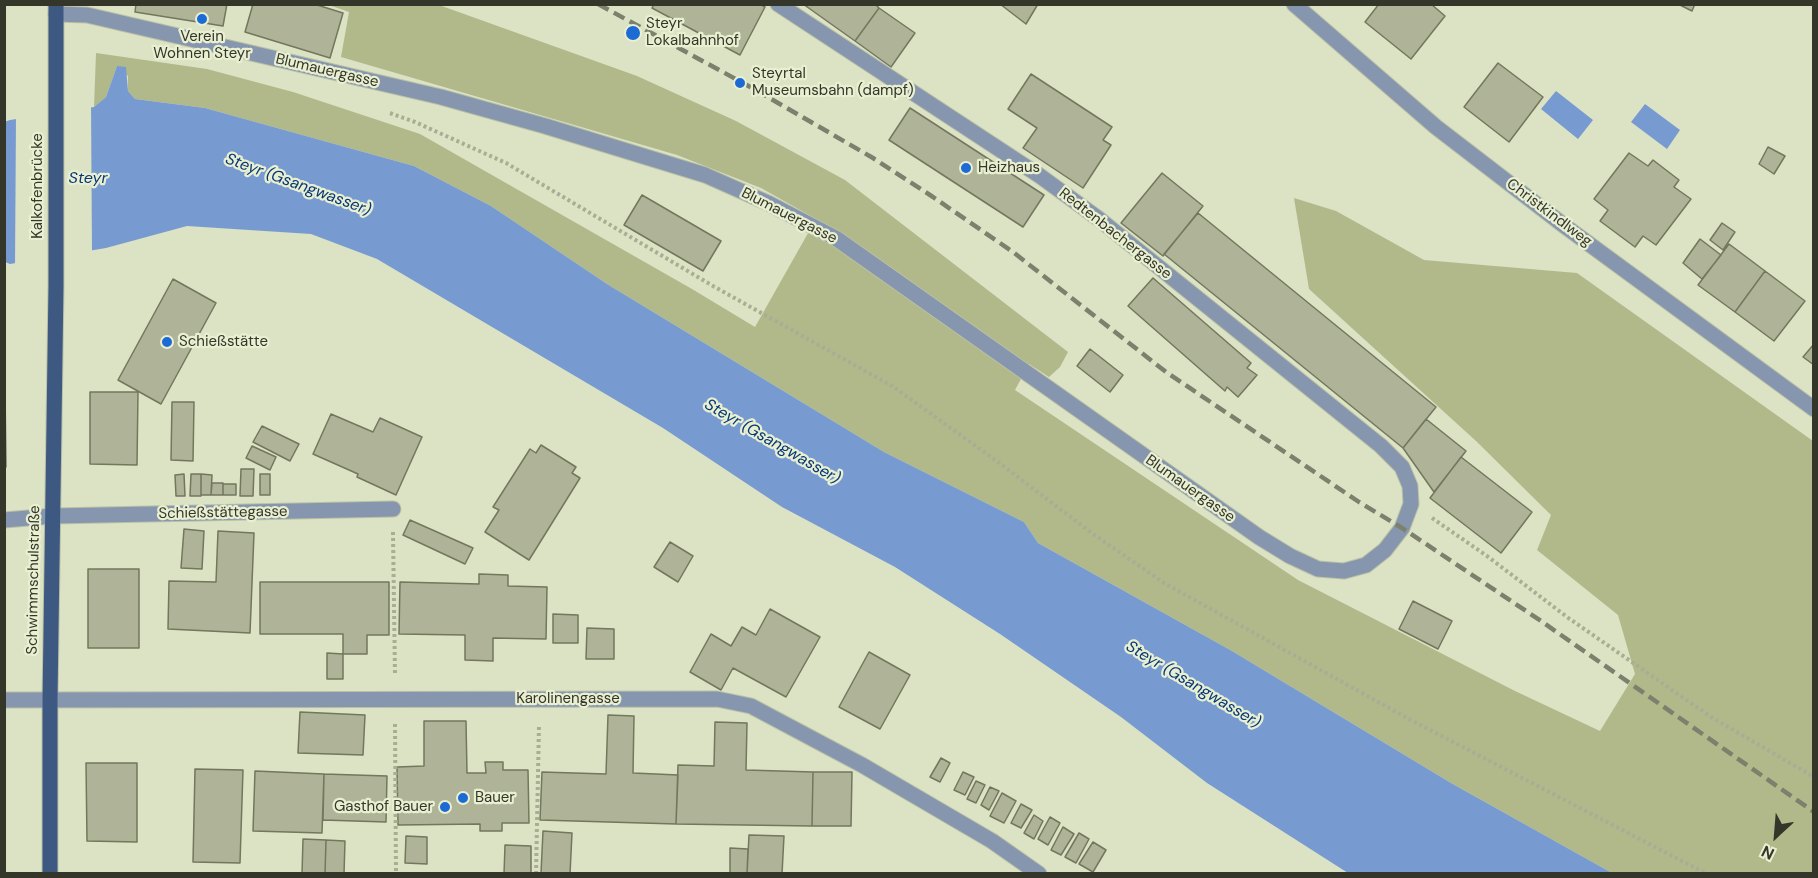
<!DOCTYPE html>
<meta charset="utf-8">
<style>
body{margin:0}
#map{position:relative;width:1818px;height:878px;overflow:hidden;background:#dce2c4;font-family:"DM Sans",sans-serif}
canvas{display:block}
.frame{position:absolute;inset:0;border:6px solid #34362a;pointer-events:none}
.north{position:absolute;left:1746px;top:806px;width:60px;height:60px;-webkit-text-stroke:4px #e9efd1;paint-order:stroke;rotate:206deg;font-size:16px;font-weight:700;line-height:24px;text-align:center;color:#34362a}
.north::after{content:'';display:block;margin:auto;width:21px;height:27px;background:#34362a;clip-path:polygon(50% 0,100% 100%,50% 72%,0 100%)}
</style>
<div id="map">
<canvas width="1818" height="878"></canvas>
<div class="frame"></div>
<div class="north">N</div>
</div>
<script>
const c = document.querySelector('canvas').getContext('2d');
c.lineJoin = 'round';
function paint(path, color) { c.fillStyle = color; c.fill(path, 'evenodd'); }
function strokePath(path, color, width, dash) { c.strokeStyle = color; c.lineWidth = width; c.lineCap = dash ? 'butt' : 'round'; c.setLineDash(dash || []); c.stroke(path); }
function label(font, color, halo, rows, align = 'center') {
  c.font = font + ' "DM Sans",sans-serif'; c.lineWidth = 4.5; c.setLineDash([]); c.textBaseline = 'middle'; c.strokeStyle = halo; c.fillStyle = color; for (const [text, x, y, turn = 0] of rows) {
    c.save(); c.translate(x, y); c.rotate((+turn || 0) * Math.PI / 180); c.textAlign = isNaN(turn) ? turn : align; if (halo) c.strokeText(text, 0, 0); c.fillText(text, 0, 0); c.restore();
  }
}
const green = new Path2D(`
 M329,5H439L637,76L736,121L845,180L1068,352L1060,367L1049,377L1029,364L1015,390L1298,580L1515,691L1600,731L1635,674L1618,615L1537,550L1551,515L1476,441L1309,289L1294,198L1336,211L1424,260L1577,273L1813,441V873H1612L1451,783L1232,651L1038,543L1024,522L884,452L607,284L491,206L414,166L205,108L135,99L128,91V76L117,66L106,97L94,107L96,53L207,69L293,92L420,134L692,289L755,327L816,219L761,188L677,155L341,57L349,12Z`);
const water = new Path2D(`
 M117,66L126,67L128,91L135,99L205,108L414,166L491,206L607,284L884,452L1024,522L1038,543L1232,651L1451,783L1612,873H1348L1207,783L1121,717L1000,634L895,567L782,507L663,428L377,259L311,234L187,226L106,248L10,264L5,262L4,122L10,120L94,107L106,97Z
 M1556,91L1593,120L1578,139L1541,109Z
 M1645,104L1680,130L1667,149L1631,122Z`);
const pier = new Path2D(`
 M91,104L92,253L15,266L16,116Z`);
const building = new Path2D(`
 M136,4H227L223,26L135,12Z
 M253,4H314L343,13L330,58L245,32Z
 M654,4H760L765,7L740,55L652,8Z
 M803,4H875L879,8L855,41Z
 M1000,4H1038L1026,24Z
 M1379,4H1431L1445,16L1411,59L1365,22Z
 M1678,4H1695L1692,11Z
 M879,8L915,33L891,67L855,41Z
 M1498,63L1543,97L1509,142L1464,107Z
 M1031,74L1112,127L1103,140L1111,145L1083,188L1023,148L1037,128L1008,109Z
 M910,108L1044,195L1023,227L889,140Z
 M1768,147L1785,156L1774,174L1759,164Z
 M1629,153L1648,166L1653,160L1679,180L1674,187L1691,199L1656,245L1643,236L1635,247L1600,221L1608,210L1594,199Z
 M1162,173L1203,206L1163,256L1121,223Z
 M642,195L721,241L703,271L624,225Z
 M1198,213L1436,407L1403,448L1164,254Z
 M1722,223L1735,232L1723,250L1710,240Z
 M1700,239L1721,255L1702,279L1683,263Z
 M1729,244L1765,271L1735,312L1698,285Z
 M1765,271L1805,301L1774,341L1735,312Z
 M1153,278L1251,363L1247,368L1257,375L1238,397L1227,387L1225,391L1128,306Z
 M173,279L216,303L161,404L118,380Z
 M1814,344V365L1803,357Z
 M1090,349L1123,375L1110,392L1077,366Z
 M4,389H5L6,467H4Z
 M90,392H138L137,465L90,464Z
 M172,402H194L193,461L171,460Z
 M331,414L373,432L380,418L422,437L396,495L357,477L358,474L313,454Z
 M1426,419L1466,451L1434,492L1403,448Z
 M262,426L299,444L290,461L253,442Z
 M541,445L576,467L572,473L580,478L529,560L485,532L499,510L493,507L530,449L536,453Z
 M252,446L276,457L270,470L246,458Z
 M1461,457L1532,512L1501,553L1430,498Z
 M241,469H254L253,496H240Z
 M184,474L185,496H176L175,475Z
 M191,474H201V496H190Z
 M201,474L212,475L211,495H201Z
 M260,474H270V495H260Z
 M212,483H223V495H211Z
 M223,484H236V495H223Z
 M410,520L473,548L465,564L403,535Z
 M184,529L204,531L202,569L181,568Z
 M218,531L254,533L250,633L168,629L169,581L216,582Z
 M670,542L693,556L678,582L654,567Z
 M88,569H139V648H88Z
 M479,574L508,575V586L547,587L546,639L493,638V661L465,660V635L399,634L400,582L479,584Z
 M260,582H389V635H367V654H343V634H260Z
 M1413,601L1452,621L1438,649L1399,629Z
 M770,609L820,637L786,697L733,668L721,690L690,672L711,634L731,646L742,627L756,635Z
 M553,614L578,615V643H553Z
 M587,628L614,629V659H586Z
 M869,652L910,675L880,729L839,707Z
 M327,653L343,654V679H327Z
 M300,712L365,715L363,755L298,753Z
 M608,715L634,716L633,773L678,775L676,824L540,820L542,772L606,774Z
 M424,721H466L467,773H486L485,762H503V770H528L529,823H502V831H480V824L398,825L397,767L424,766Z
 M715,722L747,723L746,770L813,772L812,826L676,824L678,765L714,766Z
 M941,758L950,763L940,782L930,777Z
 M86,763H137V842L87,841Z
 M195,769L243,770L240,863L193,862Z
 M255,771L324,774L322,833L253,831Z
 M813,772H852L851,826H812Z
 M963,772L974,777L965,795L954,790Z
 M324,774L387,776L386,822L323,820Z
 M976,781L985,785L976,803L967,799Z
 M990,787L999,791L989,810L981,805Z
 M1002,793L1016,801L1004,823L990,816Z
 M1021,804L1032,810L1021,828L1011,823Z
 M1034,815L1043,821L1034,839L1024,833Z
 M1050,817L1060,823L1048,845L1038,839Z
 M1063,827L1074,834L1061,855L1051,850Z
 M543,831L572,833L570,874L541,873Z
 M1079,833L1089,839L1076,863L1065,857Z
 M749,835L784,836L782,874H747Z
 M406,836L427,837V864L405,863Z
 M303,839L326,840L325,874H302Z
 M326,840L345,841L344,874H325Z
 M1093,842L1106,850L1093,872L1079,864Z
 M505,845L531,846V874H504Z
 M730,848L748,849L747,874H730Z`);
const path = new Path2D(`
 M390,113L415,122L506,163L713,286L892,386L994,459L1093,534L1164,583L1407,718L1707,874
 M1432,518L1487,556L1567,617L1711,717L1814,777
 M393,532L395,675
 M395,724L396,874
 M536,874L539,724`);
const minor = new Path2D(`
 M1294,4L1436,127L1566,227L1814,409
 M56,14L87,15L441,97L545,126L705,175L768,203L837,239L1259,537L1290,556L1318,569L1344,571L1366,565L1385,550L1402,528L1411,504L1410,486L1402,467L1381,446L1099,219L1040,176L778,4
 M4,520L53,516L393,509
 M4,700L717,699L751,706L862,765L992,841L1039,874`);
const major = new Path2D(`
 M50,874V700L56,286V4`);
const rail = new Path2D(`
 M598,4L754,89L873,158L933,197L1013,252L1166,372L1359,502L1402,528L1541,621L1814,812`);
const markers = [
 [202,19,6,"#1c6bd5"],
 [633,33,8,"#1c6bd5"],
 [740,83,6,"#1c6bd5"],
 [966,168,6,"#1c6bd5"],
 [167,342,6,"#1c6bd5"],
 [463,798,6,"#1c6bd5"],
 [445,807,6,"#1c6bd5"]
];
const poiNames = [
 ["Steyr",646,24],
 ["Lokalbahnhof",646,41],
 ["Verein",202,37,"center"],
 ["Wohnen Steyr",202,54,"center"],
 ["Steyrtal",752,74],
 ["Museumsbahn (dampf)",752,91],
 ["Heizhaus",978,168],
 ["Schießstätte",179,342],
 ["Bauer",475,798],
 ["Gasthof Bauer",433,807,"right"]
];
const streetNames = [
 ["Blumauergasse",327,71,13],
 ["Kalkofenbrücke",38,186,-90],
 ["Christkindlweg",1549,213,37],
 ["Blumauergasse",789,216,27],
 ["Redtenbachergasse",1115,234,38],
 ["Blumauergasse",1190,489,35],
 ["Schießstättegasse",223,513,-1],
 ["Schwimmschulstraße",34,580,-89],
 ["Karolinengasse",568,699]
];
const waterNames = [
 ["Steyr",88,179],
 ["Steyr (Gsangwasser)",298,185,20],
 ["Steyr (Gsangwasser)",772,442,30],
 ["Steyr (Gsangwasser)",1193,685,31]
];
paint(green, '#b1b98a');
paint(water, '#779bd1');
paint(pier, '#dce2c4');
paint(building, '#afb498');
strokePath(building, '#72775d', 1.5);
strokePath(minor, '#bac0a5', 17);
strokePath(major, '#bac0a5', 17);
strokePath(path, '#a8ad94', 4, [3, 3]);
strokePath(minor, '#8596ae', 15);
strokePath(major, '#3d5982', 15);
strokePath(rail, '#7c806c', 4.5, [12, 6]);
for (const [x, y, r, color] of markers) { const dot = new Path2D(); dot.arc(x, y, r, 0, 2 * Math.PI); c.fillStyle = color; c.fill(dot); strokePath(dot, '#e9efd1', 2); }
label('15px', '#34362a', '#e9efd1', poiNames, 'left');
label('15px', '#34362a', '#e9efd1', streetNames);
label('italic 16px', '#073777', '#e9efd1', waterNames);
</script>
